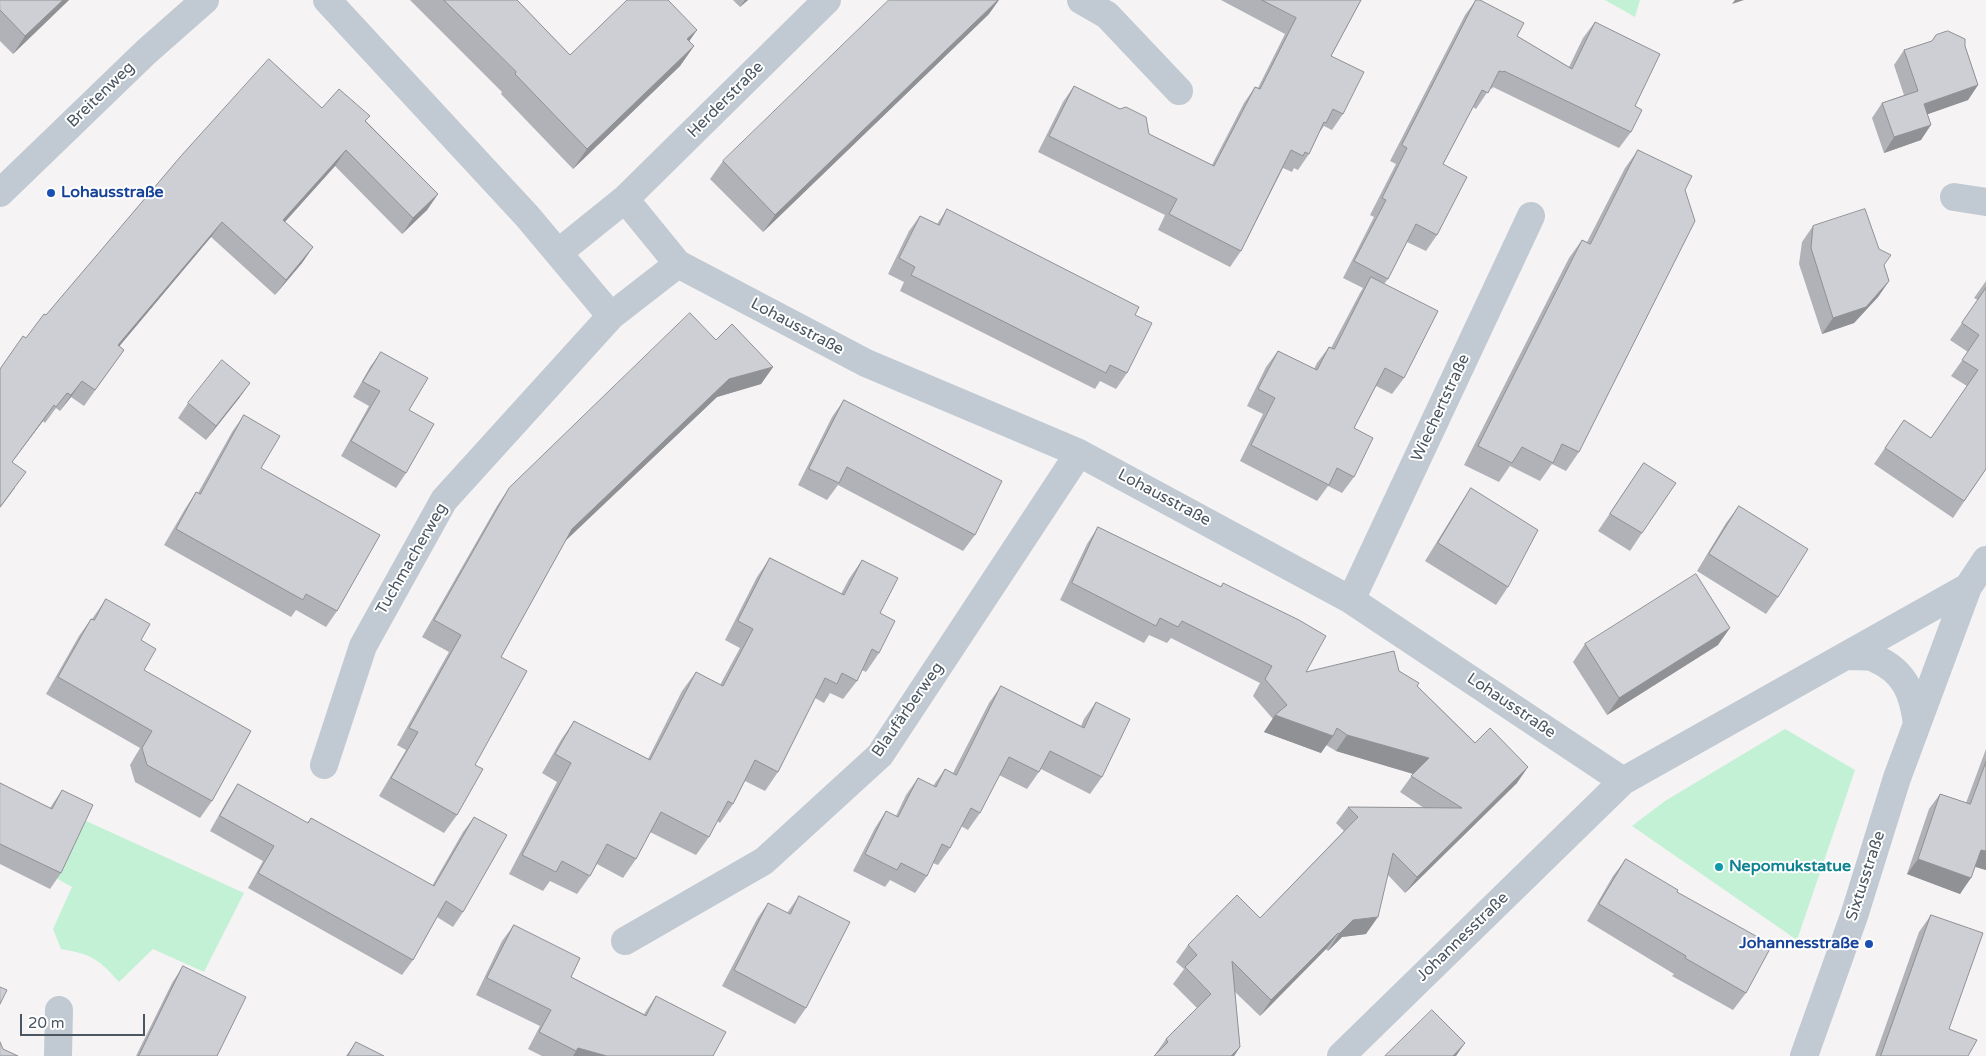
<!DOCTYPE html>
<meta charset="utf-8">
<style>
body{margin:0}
#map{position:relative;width:1986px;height:1056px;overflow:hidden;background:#f5f3f3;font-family:"Varela Round",sans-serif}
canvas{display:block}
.scale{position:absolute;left:20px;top:1014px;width:125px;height:22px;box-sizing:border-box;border:2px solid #4a5661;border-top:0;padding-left:6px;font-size:15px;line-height:18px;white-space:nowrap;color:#4a5661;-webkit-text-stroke:4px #fff;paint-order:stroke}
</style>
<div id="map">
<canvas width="1986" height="1056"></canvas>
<div class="scale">20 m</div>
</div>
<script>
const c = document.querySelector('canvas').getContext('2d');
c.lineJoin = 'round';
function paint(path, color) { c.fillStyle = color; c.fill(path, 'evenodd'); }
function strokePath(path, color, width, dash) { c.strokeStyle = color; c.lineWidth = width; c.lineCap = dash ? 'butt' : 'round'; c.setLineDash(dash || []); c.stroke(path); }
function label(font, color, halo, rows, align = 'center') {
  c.font = font + ' "Varela Round",sans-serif'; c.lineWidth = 4; c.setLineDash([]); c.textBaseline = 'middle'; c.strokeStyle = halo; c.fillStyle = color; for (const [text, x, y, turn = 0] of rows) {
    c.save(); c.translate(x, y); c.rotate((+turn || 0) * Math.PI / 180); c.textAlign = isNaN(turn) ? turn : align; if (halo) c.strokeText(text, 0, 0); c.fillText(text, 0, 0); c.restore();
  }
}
const green = new Path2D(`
 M1605,0H1640L1635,17Z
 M1785,729L1855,770L1797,940L1632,826L1665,801Z
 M84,820L244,893L204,972L153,949L119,982C99,959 91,954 61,949L53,929L72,887L56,878Z`);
const minor = new Path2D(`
 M327,0L527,216L611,316L678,264
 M1081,0L1107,15L1179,91
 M0,193L146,52L205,0
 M1954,197L1986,202
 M625,199L827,0
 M558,253L625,199L678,264L866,363L1079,453L1351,600L1623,781
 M1351,600L1531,216
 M1846,656C1854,657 1866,655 1874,658C1905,671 1913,693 1917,724
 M324,765L363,646L444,500L611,316
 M625,941L764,861L880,755L1079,453
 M58,1056L59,1010
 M1341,1056L1623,781L1968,587
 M1804,1056L1854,916L1897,778L1968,587L1986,560`);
const wall = new Path2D(`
 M0,0H69L13,54L0,41Z
 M410,0H517L570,55L697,30L689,41L694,46L680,66L573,169L501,94L502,92Z
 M733,0H748L740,7Z
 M1221,0H1361L1331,56L1343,114L1332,130L1324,126L1319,133L1309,154L1298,170L1294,168L1292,172L1283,168L1241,251L1230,267L1158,230L1165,215L1038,152L1063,102L1074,86L1149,134L1212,165L1244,103L1255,87L1258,88L1285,34Z
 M1476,0L1517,36L1569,67L1583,38L1595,22L1635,106L1631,132L1619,148L1493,87L1492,89L1490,88L1476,109L1473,107L1443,164L1437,235L1426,251L1407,242L1388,279L1384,284L1404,378L1392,394L1376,386L1354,428V477L1342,493L1328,486L1317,501L1240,461L1263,414L1247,406L1266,367L1278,351L1314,369L1317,363L1329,347L1331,348L1360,293L1363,288L1343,278L1374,217L1370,215L1396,164L1390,161L1465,15Z
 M989,14L763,232L710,179L723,161Z
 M1936,35L1965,46L1978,85L1968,100L1928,114L1921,140L1884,153L1872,118L1882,103L1904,95L1894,65L1904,50L1931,42Z
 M322,108L366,121L438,194L427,210L402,234L335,166L285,222L313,247L302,263L275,295L211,237L119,346L124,350L84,406L71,397L60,411L56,408L45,423L43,421L12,462L15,488L0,508V369L46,315Z
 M1638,150L1685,190L1579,452L1566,471L1552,464L1540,481L1510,466L1499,482L1464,465L1569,258L1582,240L1587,242L1625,168Z
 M947,209L1135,315L1127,373L1116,389L1100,381L1095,389L900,291L904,282L888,274L909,231L920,216L937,224Z
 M1813,226L1884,265L1889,281L1878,297L1854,323L1822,334L1799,264L1802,242Z
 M1986,281V469L1953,518L1874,464L1904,420L1931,438L1967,386L1951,376L1968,352L1950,340L1978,300L1974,298Z
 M716,340L773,367L761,384L717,397L565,541L501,657L475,765L457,815L444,833L379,796L406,750L397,745L449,652L422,637L497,506L509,488Z
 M381,352L409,410L406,473L396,488L341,456L369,406L353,397L370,367Z
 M240,397L206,440L178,418L188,403Z
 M844,400L975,535L963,551L838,485L827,500L798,485L832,417Z
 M244,415L261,468L337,611L326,627L296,610L291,617L164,545L185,509L196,492L198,493L232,432Z
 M1644,463L1642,533L1630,551L1598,531Z
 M1471,488L1508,587L1496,605L1425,561L1459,506Z
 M1739,506L1778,597L1766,614L1697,571L1726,523Z
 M1098,527L1221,587L1223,583L1306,672L1399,671L1417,686L1517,783L1405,893L1388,875L1366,934L1342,937L1328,951L1326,949L1260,1016L1235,992L1240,1047L1234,1056H1154L1166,1039L1197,1008L1173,984L1184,969L1176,962L1188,945L1260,918L1344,831L1336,823L1348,807L1424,808L1400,792L1413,774L1336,751L1326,745L1321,753L1264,732L1273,719L1253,696L1260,683L1171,638L1167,643L1149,635L1144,643L1060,600L1087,544Z
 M770,558L841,594L849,579L862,560L880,613L879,653L866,672L862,670L857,681L843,699L830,693L824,703L815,698L778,772L765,791L745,781L733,804L720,823L717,821L709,837L696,855L650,832L636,859L623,878L597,864L590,876L577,894L550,881L543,891L509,874L557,782L542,773L561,740L574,721L648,759L682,691L696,672L720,685L740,648L725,640L757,577Z
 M106,599L141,640L144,670L212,801L200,818L135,782L130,765L140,748L46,694L79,636L91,619H92Z
 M1585,644L1718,645L1607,715L1573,662Z
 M1001,686L1081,726L1084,719L1096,702L1102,777L1090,794L1041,769L1027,789L999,775L980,813L968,830L961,826L950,848L938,865L933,863L927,876L915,893L890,880L885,887L853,871L875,828L886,811L896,816L906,795L918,778L933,786L945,769L953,773L989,703Z
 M1986,749V870L1975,867L1960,894L1907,874L1929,809L1940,794L1966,803Z
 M0,783L50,808L62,790L61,873L50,889L0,864Z
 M238,784L307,823L311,818L432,886L463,832L474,817L463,912L453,927L437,917L413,960L402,975L248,888L263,861L210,831L228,799Z
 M1626,859L1677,892L1746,993L1733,1010L1672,976L1674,974L1587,921L1613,876Z
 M799,896L806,1008L795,1024L722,986L757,919L768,903L787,913Z
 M1931,915L1949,1029L1968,1056H1875L1919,932Z
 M514,925L571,977L644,1014L656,996L713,1056H542L528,1049L540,1026L476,995L502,941Z
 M183,966L217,1056H136L172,983Z
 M356,1042L384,1056H346Z`);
const shadedWall = new Path2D(`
 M63,0H69L13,54L25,36Z
 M745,0H748L740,7Z
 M998,0H999L989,14L763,232L775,215Z
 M1735,0H1744L1732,4Z
 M697,30L683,50L687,39Z
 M694,46L680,66L573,169L587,149Z
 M1978,85L1968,100L1914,119L1924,104Z
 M1931,125L1921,140L1884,153L1894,137Z
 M346,150L335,166L272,236L283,220Z
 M438,194L427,210L402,234L413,218Z
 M222,222L211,237L107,361L118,345Z
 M313,247L302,263L275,295L286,280Z
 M1889,281L1878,297L1854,323L1822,334L1833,318Z
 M773,367L761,384L717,397L560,546L572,529L729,379Z
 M82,381L71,397L60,411L71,395Z
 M250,383L240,397L206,440L216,426Z
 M54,405L43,421L0,478L12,462Z
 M1730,628L1718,645L1607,715L1619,698Z
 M1275,715L1333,736L1321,753L1264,732Z
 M1347,735L1429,758L1417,775L1336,751Z
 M1528,767L1517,783L1405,893L1417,877Z
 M1981,850L1986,851V870L1970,865Z
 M1918,859L1971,878L1960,894L1907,874Z
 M1378,917L1366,934L1342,937L1328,951L1339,934L1353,920Z
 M1338,933L1326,949L1260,1016L1271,1000Z
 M1465,1043L1456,1056H1453Z
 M1240,1047L1234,1056H1231Z
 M578,1048L607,1056H573Z`);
const building = new Path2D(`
 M0,0H63L25,36L0,10Z
 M444,0H517L570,55L627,0H668L697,30L687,39L694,46L587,149L515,74L516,72Z
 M889,0H998L775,215L723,161Z
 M1262,0H1361L1331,56L1364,72L1343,114L1333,109L1326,123L1324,122L1309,154L1305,152L1303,156L1291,150L1241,251L1169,214L1177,199L1049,136L1074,86L1120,109L1126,107L1146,117L1149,134L1214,166L1255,87L1260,89L1296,18Z
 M1476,0H1480L1524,23L1517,36L1572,69L1595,22L1660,54L1635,106L1642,110L1631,132L1504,71L1503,72L1499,71L1488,93L1482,90L1443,164L1467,177L1437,235L1416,224L1388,279L1354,261L1386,200L1382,198L1407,148L1402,145Z
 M1948,31L1965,39V46L1978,85L1924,104L1931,125L1894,137L1882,103L1918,91L1904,50L1932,41L1936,35Z
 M269,59L322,108L339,89L370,116L365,121L438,194L413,218L346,150L283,220L313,247L286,280L222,222L118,345L124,350L95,390L82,381L71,395L67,393L56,407L54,405L12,462L26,472L0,507V369L23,336L26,338L44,314L46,315L181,156Z
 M1638,150L1692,176L1685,190L1695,221L1579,452L1562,444L1553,463L1522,447L1512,463L1478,446L1582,240L1590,244Z
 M947,209L1139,307L1135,315L1152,323L1127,373L1110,365L1106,373L911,275L915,267L899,258L920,216L939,225Z
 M1865,209L1879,249L1891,255L1884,265L1889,281L1866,307L1833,318L1811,248L1813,226Z
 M1371,277L1438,311L1404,378L1385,368L1354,428L1373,438L1354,477L1337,468L1329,485L1251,445L1275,398L1258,389L1278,351L1317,370L1329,347L1334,349Z
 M1986,288V469L1964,501L1885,448L1904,420L1931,438L1978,370L1962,360L1979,335L1962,323Z
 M690,313L716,340L732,324L773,367L729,379L572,529L501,657L527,671L475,765L483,769L457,815L391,778L418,732L409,728L461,635L434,620L509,488Z
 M381,352L428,378L409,410L434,424L406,473L351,441L380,391L363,382Z
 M222,360L250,383L216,426L188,403Z
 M844,400L1002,481L975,535L847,467L839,483L809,469Z
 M244,415L280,436L261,468L380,535L337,611L306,594L303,600L176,529L196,492L200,494Z
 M1644,463L1676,483L1642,533L1610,514Z
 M1471,488L1538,530L1508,587L1438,543Z
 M1739,506L1808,549L1778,597L1709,554Z
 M1098,527L1221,587L1223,583L1299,620L1326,636L1306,672L1394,651L1399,671L1419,683L1417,686L1475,743L1490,728L1528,767L1417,877L1393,853L1378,917L1353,920L1339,934L1338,933L1271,1000L1232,961L1240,1047L1231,1056H1154L1168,1042L1166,1039L1211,994L1185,967L1197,955L1188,945L1237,895L1260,918L1358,817L1348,807L1462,808L1411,776L1429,758L1347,735L1337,728L1333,736L1275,715L1287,705L1265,679L1272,666L1182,621L1178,627L1160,618L1156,626L1072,583Z
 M770,558L844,595L862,560L898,578L880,613L895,621L879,653L872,649L857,681L842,673L837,684L825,678L778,772L755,760L733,804L728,801L709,837L661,812L636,859L607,844L590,876L562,861L556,872L522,855L571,763L555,754L574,721L650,760L696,672L723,686L753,629L738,621Z
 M1696,574L1730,628L1619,698L1585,644Z
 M106,599L150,624L141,640L156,649L144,670L251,731L212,801L147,765L142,748L152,731L58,677L91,619L94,620Z
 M1001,686L1084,728L1096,702L1130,719L1102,777L1050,751L1039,772L1009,757L980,813L971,808L950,848L942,844L927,876L901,863L897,870L865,854L886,811L898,817L918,778L936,787L945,769L956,775Z
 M1986,762V851L1981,850L1971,878L1918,859L1940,794L1970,804Z
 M0,783L52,809L62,790L93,805L61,873L0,844Z
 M238,784L308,823L311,818L434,886L474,817L507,835L463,912L446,901L413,960L258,873L274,846L220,816Z
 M1626,859L1678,890L1677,892L1772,945L1746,993L1685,958L1686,956L1599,904Z
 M799,896L850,922L806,1008L734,970L768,903L790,914Z
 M1931,915L1983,933L1949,1029L1977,1040L1968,1056H1881Z
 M514,925L580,958L571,977L646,1016L656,996L726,1032L713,1056H607L578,1048L576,1051L539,1032L551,1010L487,978Z
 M183,966L246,997L217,1056H139Z
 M0,987L7,990L0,1004Z
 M1432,1010L1465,1043L1453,1056H1385Z
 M0,1042L3,1049L18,1056H0Z
 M356,1042L384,1056H348Z`);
const markers = [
 [51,193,5,"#1a4fb4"],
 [1719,867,5,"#0f9aa8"],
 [1869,944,5,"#1a4fb4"]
];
const streetNames = [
 ["Breitenweg",101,95,-44],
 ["Herderstraße",726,100,-45],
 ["Lohausstraße",797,327,28],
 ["Wiechertstraße",1441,408,-65],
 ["Lohausstraße",1164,498,28],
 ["Tuchmacherweg",412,559,-60],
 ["Lohausstraße",1511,706,34],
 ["Blaufärberweg",908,710,-55],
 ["Sixtusstraße",1866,876,-72],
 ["Johannesstraße",1463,937,-44]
];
const transitNames = [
 ["Lohausstraße",61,193],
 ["Johannesstraße",1859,944,"right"]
];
const cultureNames = [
 ["Nepomukstatue",1729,867]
];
paint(green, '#c3f1d5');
strokePath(minor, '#c1cad2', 28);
paint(wall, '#b0b2b7');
paint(shadedWall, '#909195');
paint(building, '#cdcfd5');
strokePath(building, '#909195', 1);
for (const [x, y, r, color] of markers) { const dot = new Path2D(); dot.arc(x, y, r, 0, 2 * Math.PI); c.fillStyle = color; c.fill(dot); strokePath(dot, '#fff', 2); }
label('16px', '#4a5661', '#fff', streetNames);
label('bold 16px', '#164399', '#fff', transitNames, 'left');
label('bold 16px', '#0d838f', '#fff', cultureNames, 'left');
</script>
